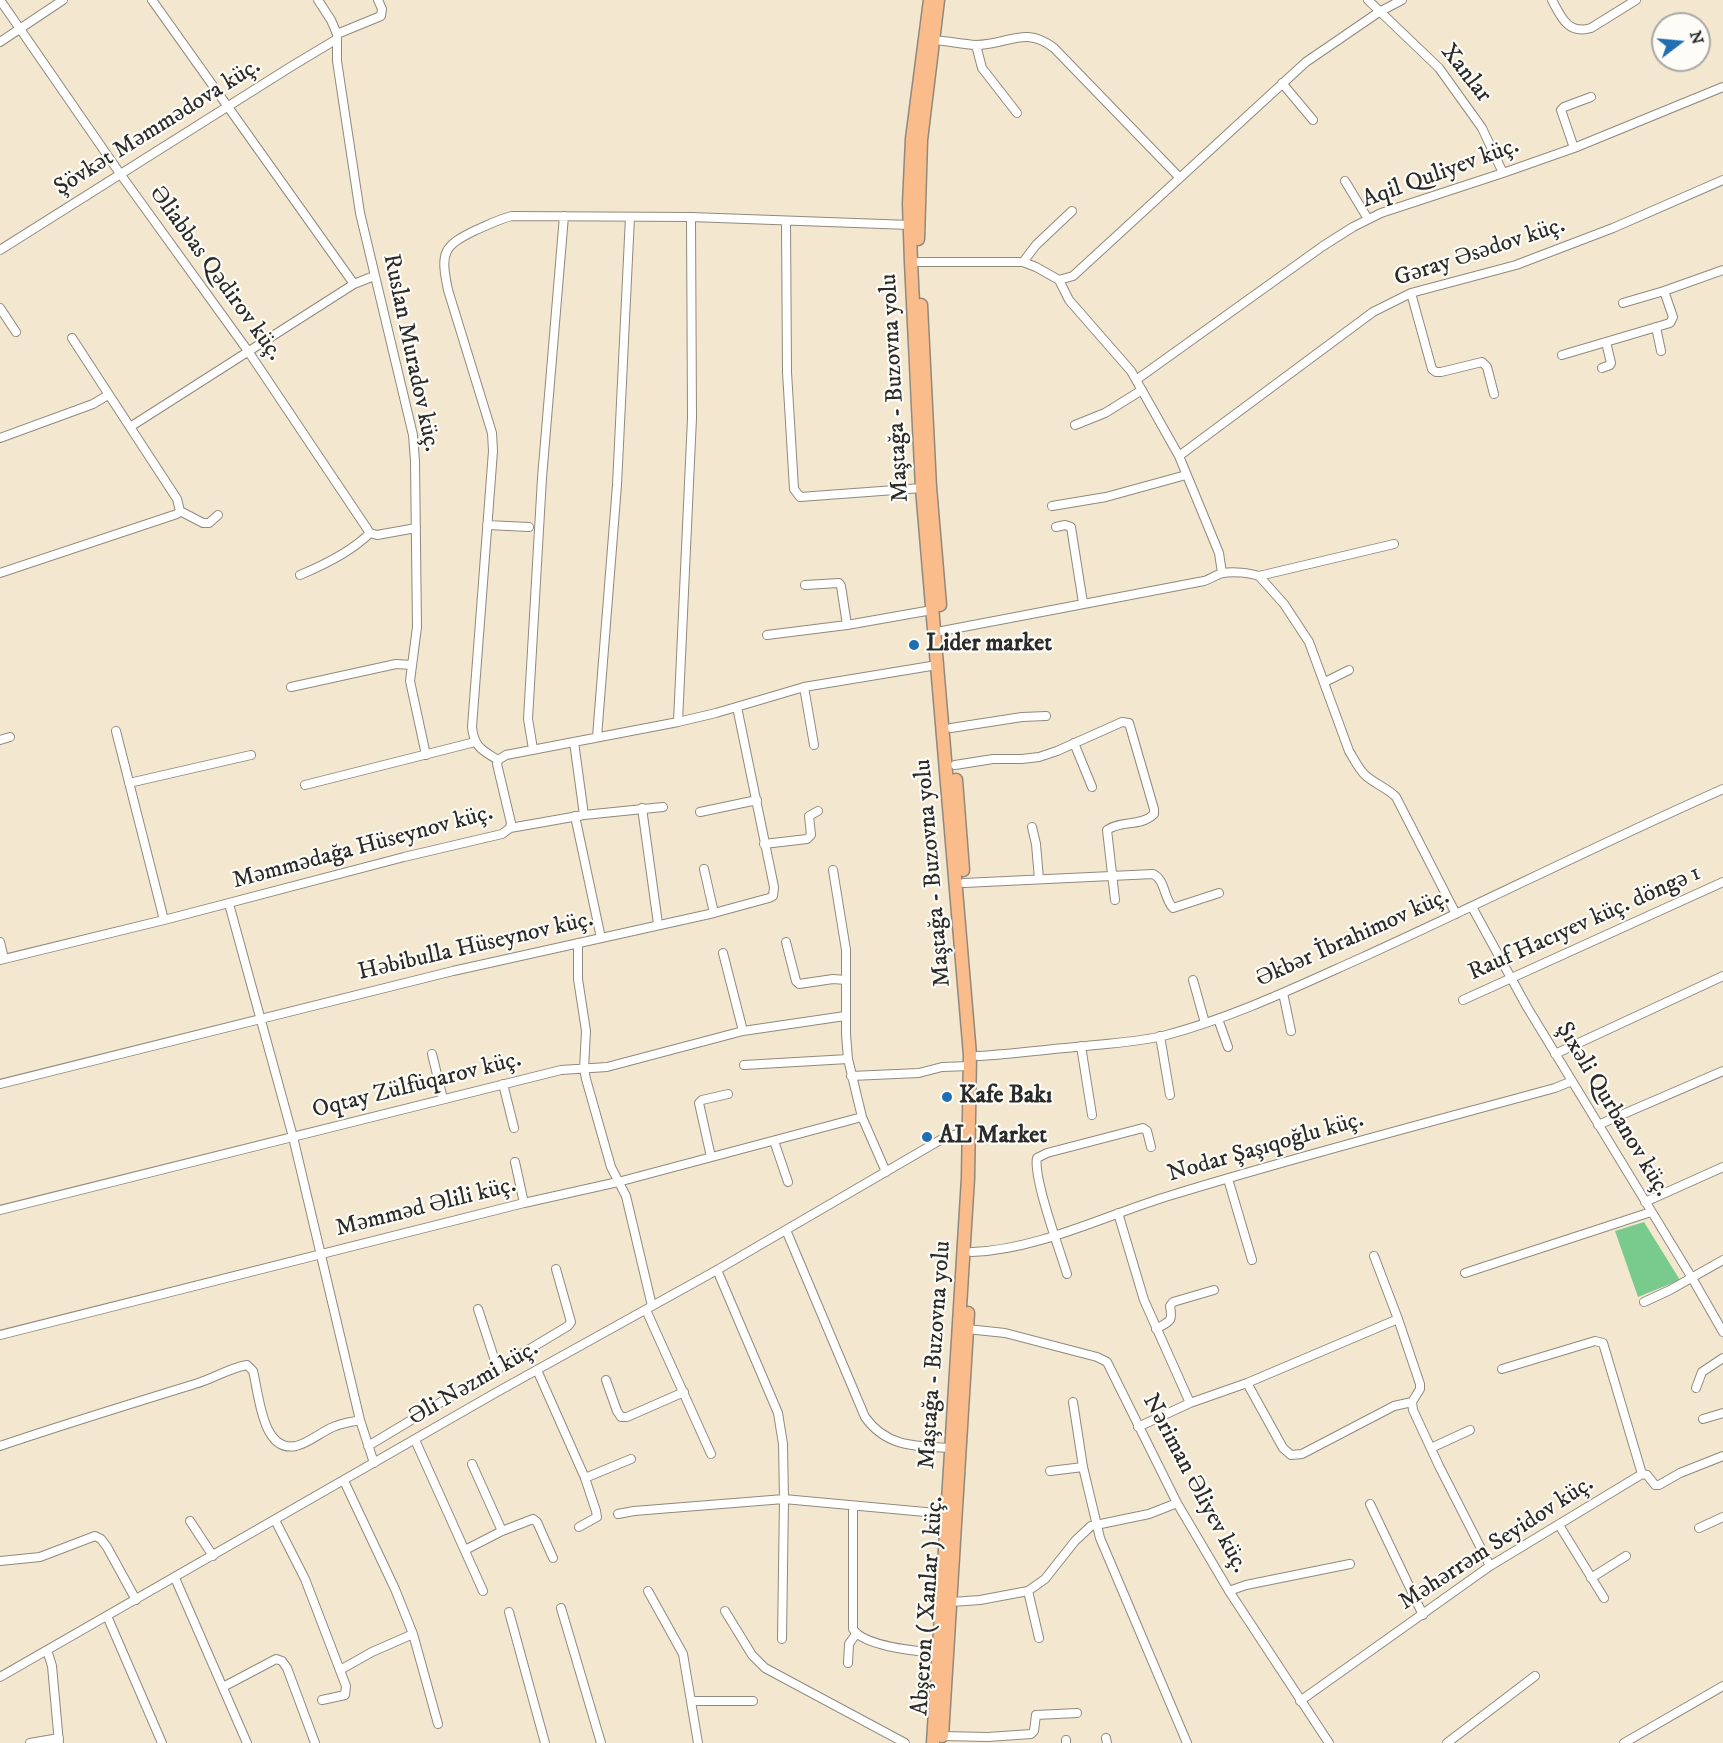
<!DOCTYPE html>
<meta charset="utf-8">
<style>
body{margin:0}
#map{position:relative;width:1723px;height:1743px;overflow:hidden;background:#f4e7d0;font-family:"IM FELL DW Pica",serif}
canvas{display:block}
.north{position:absolute;left:1651px;top:12px;width:60px;height:60px;box-sizing:border-box;background:#fdfcf7;border:2px solid #a9a8a5;border-radius:50%;rotate:74deg;font-size:16px;font-weight:700;line-height:24px;text-align:center;color:#2b2b2b}
.north::after{content:'';display:block;margin:auto;width:21px;height:27px;background:#1f6fb2;clip-path:polygon(50% 0,100% 100%,50% 72%,0 100%)}
</style>
<div id="map">
<canvas width="1723" height="1743"></canvas>
<div class="north">N</div>
</div>
<script>
const c = document.querySelector('canvas').getContext('2d');
c.lineJoin = 'round';
function paint(path, color) { c.fillStyle = color; c.fill(path, 'evenodd'); }
function strokePath(path, color, width, dash) { c.strokeStyle = color; c.lineWidth = width; c.lineCap = dash ? 'butt' : 'round'; c.setLineDash(dash || []); c.stroke(path); }
function label(font, color, halo, rows, align = 'center') {
  c.font = font + ' "IM FELL DW Pica",serif'; c.lineWidth = 4.5; c.setLineDash([]); c.textBaseline = 'middle'; c.strokeStyle = halo; c.fillStyle = color; for (const [text, x, y, turn = 0] of rows) {
    c.save(); c.translate(x, y); c.rotate((+turn || 0) * Math.PI / 180); c.textAlign = isNaN(turn) ? turn : align; if (halo) c.strokeText(text, 0, 0); c.fillText(text, 0, 0); c.restore();
  }
}
const green = new Path2D(`
 M1644,1222L1680,1280L1638,1297L1615,1231Z`);
const minor = new Path2D(`
 M0,0L121,175L248,351L370,533L377,535L416,528
 M152,0L354,284
 M318,0L331,20L337,34V61L360,213L413,435L415,461L417,627L410,681L426,755
 M1368,0L1439,68L1482,128L1503,173
 M1552,0C1561,17 1568,35 1591,28L1636,0
 M337,34L381,16L382,9L378,0
 M933,40C947,41 962,44 976,45C1009,45 1024,25 1054,48L1180,178
 M0,42L63,0
 M976,45L982,68L1017,113
 M1282,83L1313,120
 M1574,148L1561,110L1564,107L1591,97
 M1345,181L1368,219
 M786,222L787,372L794,489L800,497L922,488
 M0,250L292,66L337,39
 M919,262H1023L1036,267L1059,280L1073,276L1306,62L1379,12L1402,0
 M1023,262L1036,245L1072,211
 M1059,280L1069,300L1131,371L1179,456L1219,553L1222,573
 M1411,293L1432,369L1436,372H1441L1482,362L1487,367L1494,394
 M1623,303L1664,291
 M0,308L16,332
 M1656,327L1661,351
 M72,338L130,427
 M1562,355L1670,323L1673,317L1664,291L1723,270
 M1602,368L1610,365L1611,363L1606,342
 M1136,380L1323,246L1353,227L1381,213L1503,173L1574,148L1723,87
 M1075,425L1105,413L1142,390
 M0,438L93,404L108,395
 M1179,456L1373,312L1411,293L1516,265L1613,228L1723,180
 M1052,506L1106,497L1186,475
 M180,511L203,523H209L218,515
 M487,525L529,527
 M1056,527L1065,525L1071,527L1083,603
 M0,573L177,514L180,511L177,499L130,427L354,284L374,276
 M300,575C324,565 351,552 370,533
 M1259,576L1284,604L1309,642L1349,751C1354,759 1358,768 1365,775C1375,784 1387,788 1396,797L1456,914
 M805,585L839,583L841,586L847,625
 M942,631L1204,581C1211,579 1217,574 1223,573C1233,571 1250,573 1259,576L1394,544
 M767,635L847,625L932,610
 M1325,682L1349,670
 M291,687L396,664L412,665
 M804,687L814,745
 M678,722L692,418L691,217
 M951,728L1022,717L1046,716
 M116,731L164,920
 M597,737L617,485L630,217
 M0,740L10,737
 M574,742L584,815
 M1074,743L1092,787
 M533,749L528,719L542,478L564,216
 M498,760C482,750 474,747 472,727L493,451L492,433L448,290C440,252 443,246 476,230C488,225 499,219 512,216L691,217L910,225
 M955,765L993,759H1022L1039,757L1057,751L1122,722L1129,723L1154,809V814C1141,827 1121,820 1107,830L1115,900
 M129,783L251,755
 M305,785L475,742
 M642,808L658,924
 M700,812L757,800
 M575,816L601,938
 M1032,827L1036,844L1039,879
 M510,828L584,815L663,807
 M764,844L807,839L811,835L809,816L818,811
 M704,869L714,913
 M833,870L846,950V1034L848,1059L862,1117L886,1172
 M964,883L1153,874C1165,879 1164,899 1173,908L1219,893
 M229,904L293,1137L360,1420L374,1463
 M1472,907L1527,1007L1692,1278L1723,1332
 M0,942L4,959
 M786,942L796,981L799,984L833,979L846,980
 M578,943V979L586,1031L584,1069L586,1079L611,1167L626,1196L652,1306
 M723,953L743,1031
 M0,960L164,920L404,857L502,834L510,828L511,823L497,764L498,760L506,755L678,722L716,713L804,687L937,665
 M1193,980L1205,1023
 M1283,993L1291,1031
 M1463,1000L1723,882
 M1218,1019L1228,1047
 M1160,1036L1170,1095
 M1081,1046L1092,1115
 M432,1054L443,1099
 M1555,1054L1723,976
 M978,1056C1014,1054 1050,1049 1086,1046C1111,1043 1138,1042 1163,1036C1232,1018 1296,987 1361,958C1482,903 1601,843 1723,789
 M744,1065L848,1059
 M851,1076L919,1073L942,1067L970,1066
 M0,1084L453,971L714,913L769,898L773,896L774,887L737,707
 M503,1084L514,1128
 M1598,1125L1723,1071
 M774,1141L788,1182
 M711,1157L699,1103L702,1100L728,1094
 M515,1162L524,1203
 M1228,1179L1252,1260
 M1645,1202L1723,1167
 M0,1210L561,1070L607,1067L743,1031L845,1016
 M1118,1213L1144,1300L1190,1403
 M786,1230L865,1417C887,1448 917,1446 951,1448
 M972,1252C1038,1250 1108,1214 1172,1195C1299,1156 1427,1123 1555,1088L1572,1081
 M1374,1256L1398,1319
 M717,1270L778,1413L783,1444L784,1499L782,1639
 M1465,1273L1651,1212
 M1067,1274C1060,1251 1033,1178 1037,1158L1047,1153L1143,1128L1147,1131L1151,1147
 M1644,1302L1670,1290L1723,1260
 M478,1309L498,1370
 M646,1310L711,1454
 M967,1329L1005,1333L1097,1357L1107,1362L1177,1503L1229,1591L1329,1743
 M1156,1329C1170,1321 1173,1322 1170,1306L1173,1302L1214,1290
 M0,1335L524,1203L618,1182L862,1117
 M1502,1369L1595,1341L1603,1343L1642,1474
 M537,1370L585,1478L596,1511L597,1517L579,1527
 M606,1380L617,1411L621,1417H627L684,1392
 M1247,1383L1283,1448L1291,1455L1302,1454L1394,1406L1412,1402
 M1696,1388L1702,1372L1723,1358
 M1073,1402L1083,1467L1100,1538L1187,1743
 M1703,1419L1723,1413
 M1138,1427L1190,1403L1247,1383L1398,1319L1420,1384V1389L1412,1402L1413,1410L1439,1466L1490,1566
 M415,1440L483,1591
 M0,1446C65,1424 130,1404 195,1384C213,1379 229,1368 247,1365L253,1371C259,1394 262,1453 296,1446C309,1443 321,1432 333,1427C342,1423 352,1422 360,1420
 M368,1446L568,1326L571,1322L556,1269
 M1431,1448L1470,1430
 M472,1464L502,1531
 M1050,1471L1083,1467
 M585,1478L631,1459
 M344,1481L395,1589L413,1634L438,1724
 M1370,1504L1423,1615
 M853,1506V1629C864,1647 918,1651 938,1653
 M618,1514L634,1511L784,1499L947,1514
 M275,1520L305,1579L346,1686L345,1695L322,1700
 M190,1521L213,1556
 M1559,1525L1604,1598
 M1699,1528L1723,1517
 M465,1550L502,1531L533,1519L537,1522L553,1558
 M0,1561L40,1557L95,1536L101,1539L107,1547L136,1600
 M175,1578L247,1743
 M1591,1578L1626,1556
 M648,1591L683,1654L698,1743
 M1028,1591L1039,1638
 M1229,1591L1246,1585L1350,1564
 M951,1602L980,1600L1028,1591L1045,1579L1075,1541L1091,1526L1149,1514L1177,1503
 M561,1608L601,1743
 M725,1611L752,1655L765,1668L905,1743
 M509,1612L545,1743
 M107,1616L162,1743
 M47,1650L52,1666L59,1743
 M848,1663L849,1644L856,1634
 M340,1670L372,1652L413,1634
 M0,1677L497,1392L717,1270L942,1139L957,1134H970
 M223,1687L276,1659L282,1661L287,1668L315,1743
 M692,1701H753
 M1300,1701L1490,1566L1642,1474L1647,1475L1655,1485H1659L1680,1473L1723,1456
 M942,1736L988,1737L1031,1734L1034,1731L1036,1715L1077,1713
 M1106,1738L1107,1743
 M1066,1740V1743
 M30,1743L59,1738
 M1447,1743L1535,1676
 M1624,1743L1723,1686`);
const primary = new Path2D(`
 M930,0L912,139L909,204L911,262L922,488L970,1055L968,1178L933,1743
 M918,239L921,140L938,0
 M921,305L930,487L940,605
 M956,780L963,870
 M942,1736L968,1313`);
const markers = [
 [914,645,6,"#1f6fb2"],
 [947,1097,6,"#1f6fb2"],
 [927,1137,6,"#1f6fb2"]
];
const streetNames = [
 ["Xanlar",1465,74,52],
 ["Şövkət Məmmədova küç.",158,128,-32],
 ["Aqil Quliyev küç.",1441,174,-20],
 ["Gəray Əsədov küç.",1480,253,-18],
 ["Əliabbas Qədirov küç.",215,274,54],
 ["Ruslan Muradov küç.",410,353,78],
 ["Maştağa - Buzovna yolu",896,388,-93],
 ["Məmmədağa Hüseynov küç.",363,848,-15],
 ["Maştağa - Buzovna yolu",934,873,-95],
 ["Rauf Hacıyev küç. döngə 1",1585,924,-24],
 ["Əkbər İbrahimov küç.",1353,939,-24],
 ["Həbibulla Hüseynov küç.",476,947,-13],
 ["Oqtay Zülfüqarov küç.",417,1086,-14],
 ["Şıxəli Qurbanov küç.",1612,1110,59],
 ["Nodar Şaşıqoğlu küç.",1266,1148,-16],
 ["Məmməd Əlili küç.",426,1208,-14],
 ["Maştağa - Buzovna yolu",936,1355,-86],
 ["Əli Nəzmi küç.",474,1384,-30],
 ["Nəriman Əliyev küç.",1194,1484,62],
 ["Məhərrəm Seyidov küç.",1497,1544,-33],
 ["Abşeron ( Xanlar ) küç.",929,1606,-86]
];
const poiNames = [
 ["Lider market",926,645],
 ["Kafe Bakı",959,1097],
 ["AL Market",939,1137]
];
paint(green, '#79cb8d');
strokePath(minor, '#90897e', 10);
strokePath(primary, '#90897e', 15);
strokePath(minor, '#fff', 8);
strokePath(primary, '#f9bc8a', 12);
for (const [x, y, r, color] of markers) { const dot = new Path2D(); dot.arc(x, y, r, 0, 2 * Math.PI); c.fillStyle = color; c.fill(dot); strokePath(dot, '#fdfcf7', 2); }
label('24px', '#2b2b2b', '#fdfcf7', streetNames);
label('bold 24px', '#2b2b2b', '#fdfcf7', poiNames, 'left');
</script>
